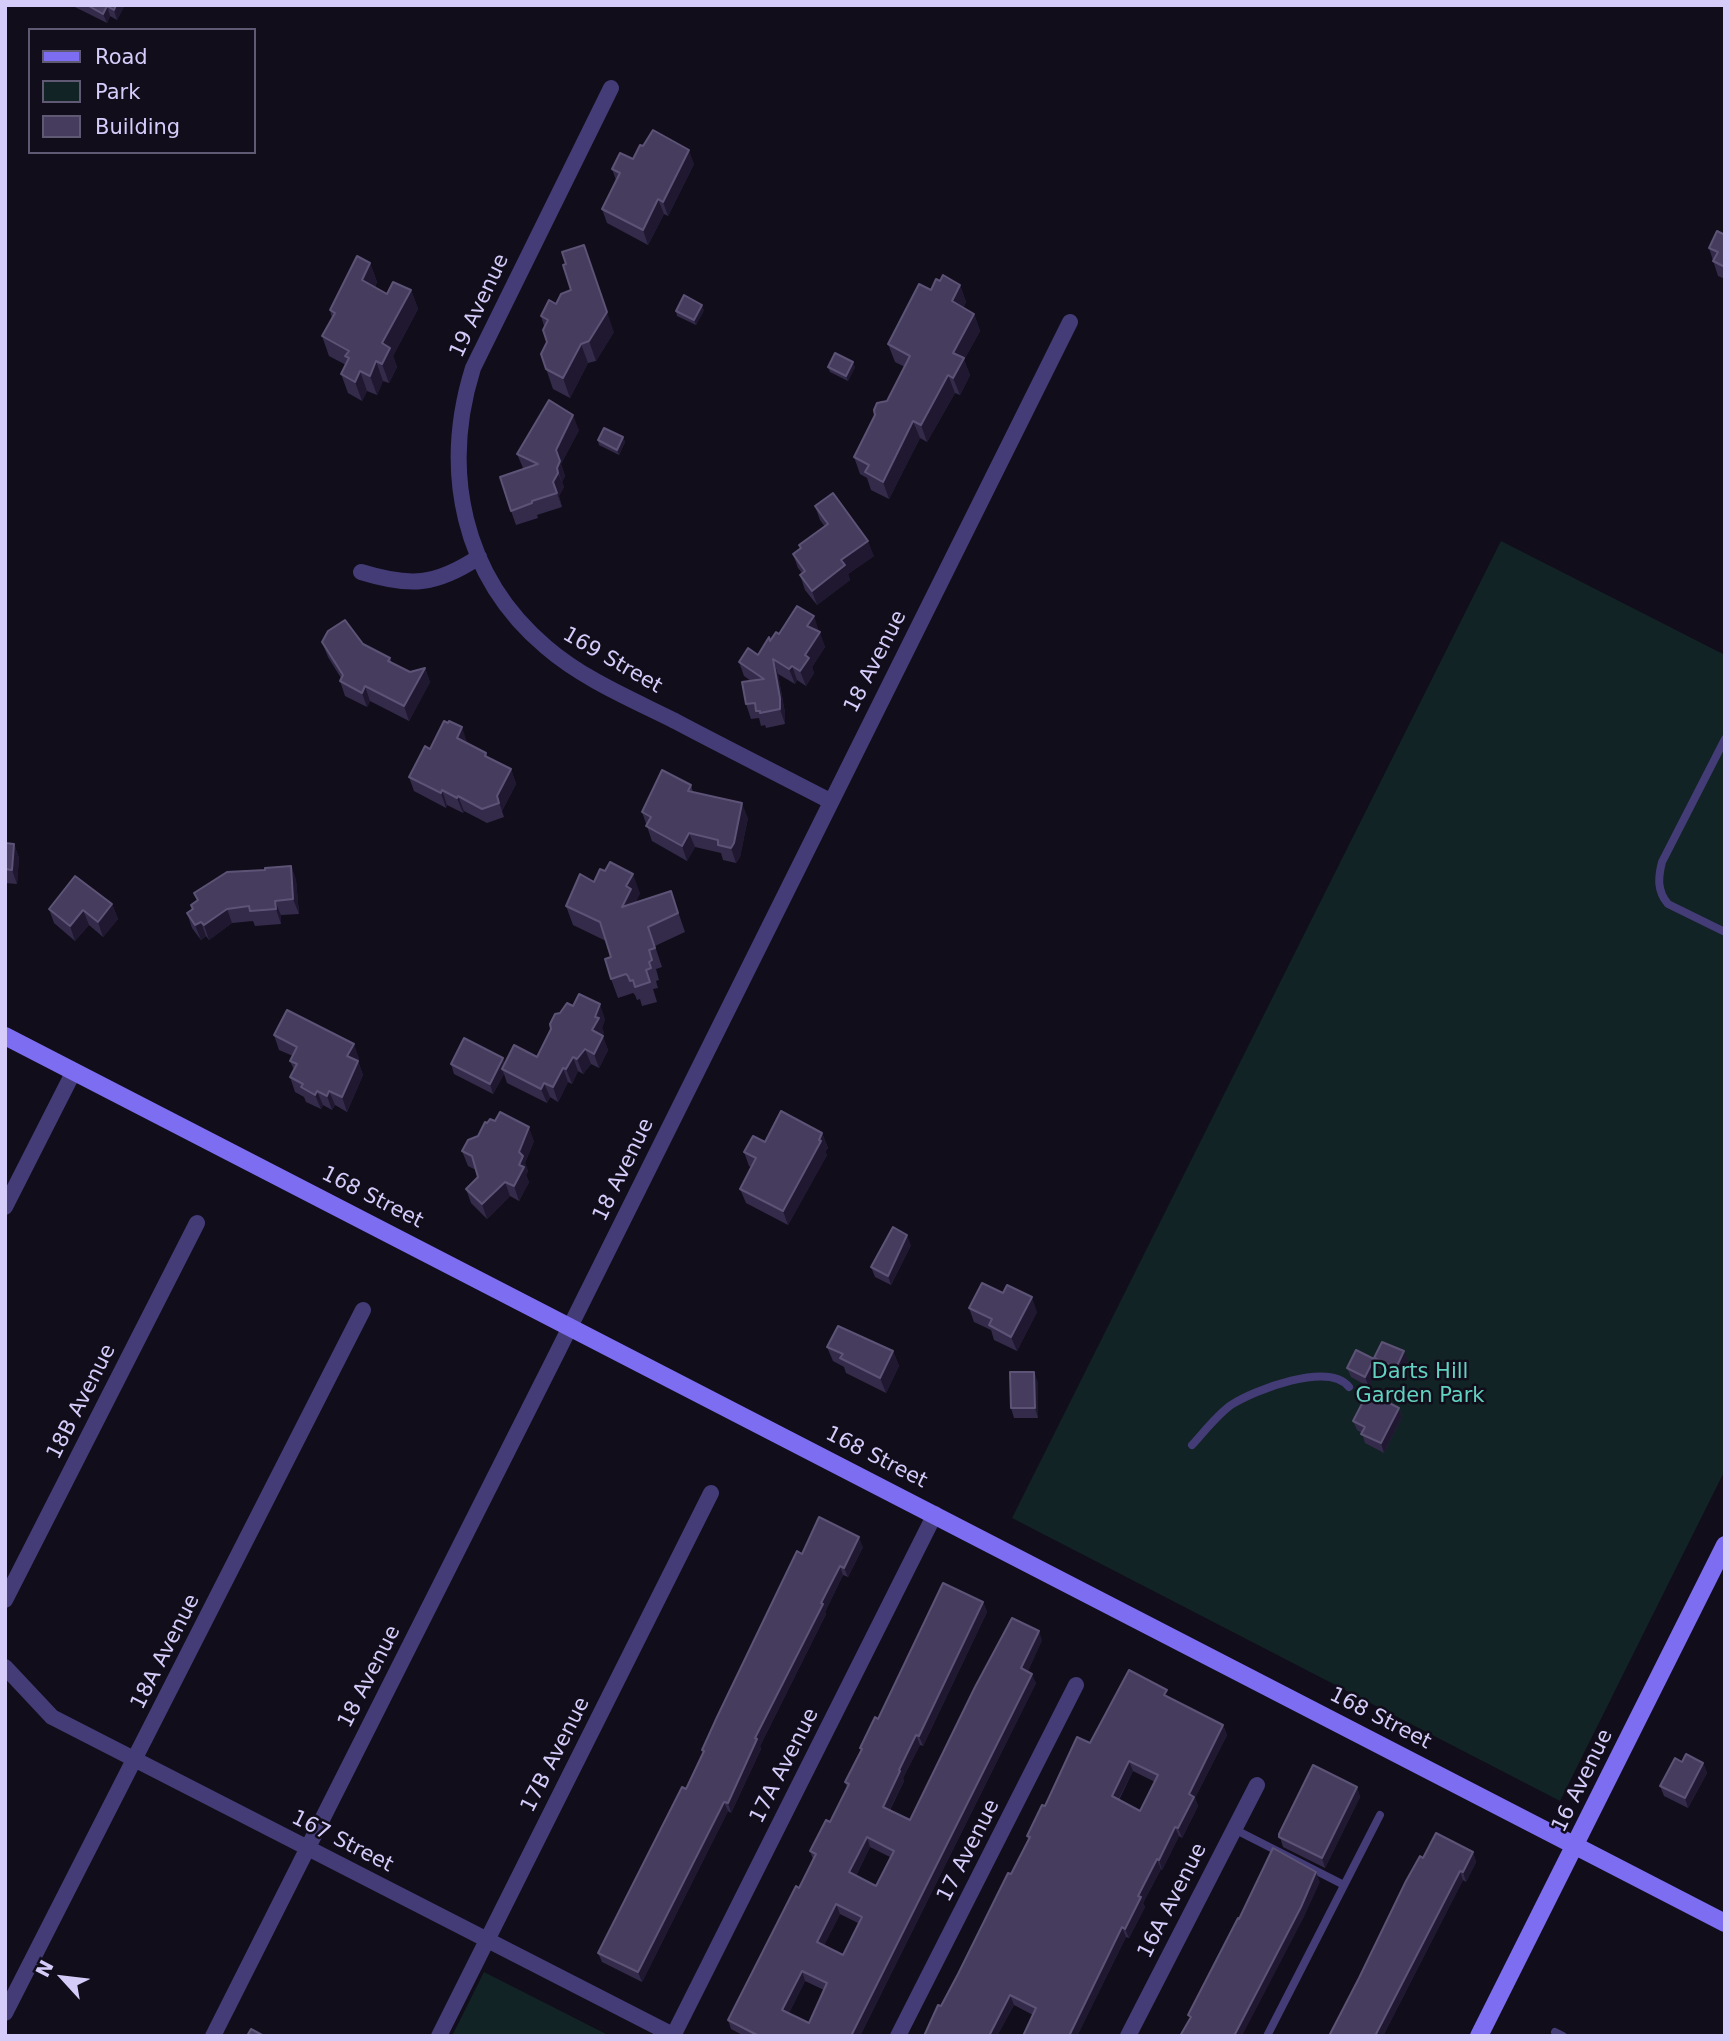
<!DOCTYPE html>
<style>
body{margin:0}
#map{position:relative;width:1730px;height:2041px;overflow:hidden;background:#110d1b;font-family:"DejaVu Sans",sans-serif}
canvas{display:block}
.frame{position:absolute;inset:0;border:7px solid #d6ccfa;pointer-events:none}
.legend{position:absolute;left:28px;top:28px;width:228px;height:126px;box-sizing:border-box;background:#110d1b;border:2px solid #605974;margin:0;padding:9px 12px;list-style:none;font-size:21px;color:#d6ccfa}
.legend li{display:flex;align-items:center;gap:14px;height:35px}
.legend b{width:35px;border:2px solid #605974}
.north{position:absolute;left:28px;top:1943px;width:70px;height:70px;-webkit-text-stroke:5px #110d1b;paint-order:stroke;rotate:297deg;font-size:19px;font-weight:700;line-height:28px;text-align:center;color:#d6ccfa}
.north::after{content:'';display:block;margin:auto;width:24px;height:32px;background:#d6ccfa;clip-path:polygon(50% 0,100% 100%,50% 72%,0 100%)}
</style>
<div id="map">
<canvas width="1730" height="2041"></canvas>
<div class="frame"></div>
<ul class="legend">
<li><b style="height:9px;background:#7d6df0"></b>Road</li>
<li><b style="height:19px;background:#112324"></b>Park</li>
<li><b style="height:19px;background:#463c5e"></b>Building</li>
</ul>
<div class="north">N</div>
</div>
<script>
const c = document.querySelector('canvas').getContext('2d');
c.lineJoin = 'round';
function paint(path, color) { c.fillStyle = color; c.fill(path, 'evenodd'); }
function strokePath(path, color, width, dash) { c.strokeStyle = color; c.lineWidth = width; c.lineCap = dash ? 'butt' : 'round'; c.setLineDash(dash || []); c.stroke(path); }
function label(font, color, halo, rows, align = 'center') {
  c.font = font + ' "DejaVu Sans",sans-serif'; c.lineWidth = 5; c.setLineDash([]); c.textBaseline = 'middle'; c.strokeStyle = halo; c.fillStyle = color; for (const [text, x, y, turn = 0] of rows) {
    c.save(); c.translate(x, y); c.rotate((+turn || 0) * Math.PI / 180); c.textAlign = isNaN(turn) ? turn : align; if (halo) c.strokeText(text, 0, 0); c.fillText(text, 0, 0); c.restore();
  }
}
const green = new Path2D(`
 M1501,541L1725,655V1470L1560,1801L1012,1518Z
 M484,1972L610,2036H452Z`);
const service = new Path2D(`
 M1725,739L1662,862C1658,878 1657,891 1668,904L1725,932
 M1192,1445C1204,1432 1217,1415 1231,1405C1254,1390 1329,1361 1349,1387
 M1234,1829L1344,1885
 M1555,2032L1563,2036
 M1267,2036L1380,1815`);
const minor = new Path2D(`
 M611,88L473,368C441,470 462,576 546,647C583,679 631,699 675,721C726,748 778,774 830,801
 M361,572C410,587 435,586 479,557
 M5,1207L74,1071
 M5,1600L197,1223
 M5,1667L52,1717L675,2036
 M5,2013L363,1310
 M213,2036L555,1357L1070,322
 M439,2036L711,1493
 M673,2036L935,1514
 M898,2036L1076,1685
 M1128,2036L1257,1785`);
const secondary = new Path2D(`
 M5,1036L1725,1923
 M1479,2036L1725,1545`);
const wall = new Path2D(`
 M74,5H125L117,20L110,16L107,23L75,7Z
 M633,159L694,164L668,216L664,214L648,245L607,223L602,209L616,180L612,169Z
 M1725,235V279L1718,276L1709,248Z
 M370,263L377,282L375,287L387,294L411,290L418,309L393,356L397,367L389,383L383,381L377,395L367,391L362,401L348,393L341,374L346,365L329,356L322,336L332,318L330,310Z
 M940,281L960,285L966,302L963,308L974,314L980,331L964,360L970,375L960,395L955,393L927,442L920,438L889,499L871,490L867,478L860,474L854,457L887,401L905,367L895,362L888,344L931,290Z
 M704,310L696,325L677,316L676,311Z
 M541,316L614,332L596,361L588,363L570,398L553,389L541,354L547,342L544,326Z
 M828,367H855L848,381L830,372Z
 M579,430L561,464L565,476L562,482L564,487L559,496L562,507L537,515L538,518L516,525L511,511L524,469L523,468L517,454Z
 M623,437L625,442L619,455L599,445L598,440Z
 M815,506L874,556L848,574L850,580L817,605L805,590L800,575L802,573L798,568L793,554L800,548L799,545L825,527L820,520Z
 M819,631V632L825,647L812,667L814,673L806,686L797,680L795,684L778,674L785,713V724L766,728L765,725L761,726L759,718L751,719L746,704L751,681L744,676L739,662L758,655L770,640L779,634Z
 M322,642L363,644L390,658L392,663L410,672L425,668L430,682L409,721L370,701L367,707L345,696L340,681L341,678L328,657Z
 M467,742V743L486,753L488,758L511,769L516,784L502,811L504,817L487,823L464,811L463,813L447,805L446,808L414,791L409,777Z
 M691,785L693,792L748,818L740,857L736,863L723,860L721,853L695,847L687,861L652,841L642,812Z
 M5,843L14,844L19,858L17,884L5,883Z
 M291,866L296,880L299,914L281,915V924L255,926L253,921L232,923L209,940L206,936L201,940L192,928L187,913L192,910L191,905L197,901L194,893L265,870Z
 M594,882L640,893L636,901V902L671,891L685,932L655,946L662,967L656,969L659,980L656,981L658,988L653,989L657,1002L642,1006L640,999L637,1000L635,995L633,993L618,998L611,979V957L606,941L573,925L566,906Z
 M112,904L118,919L103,937L89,925L75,941L54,923L49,909Z
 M573,1006L605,1019L602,1028L604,1033L602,1035L608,1050L599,1068L591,1064L583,1074L578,1071L572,1084L568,1082L558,1102L550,1097L547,1103L507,1083L504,1074L493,1094L454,1074L451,1064L505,1062L537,1057L560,1013Z
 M274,1035L359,1058L358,1061L363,1075L347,1112L335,1105L332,1110L323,1105L321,1109L306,1102L304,1097L295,1092L290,1077L294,1070L290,1061L293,1056L279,1050Z
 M822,1133L828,1148L825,1152L827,1155L788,1225L746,1203L740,1189L751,1167L749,1166L744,1152L765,1142Z
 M534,1141L525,1163L528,1171L526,1175L529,1182L519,1201L510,1196L487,1219L471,1203L466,1189L478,1177L476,1170L468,1166L462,1151Z
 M911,1245L891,1285L875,1277L871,1267Z
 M1003,1293L1037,1312L1017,1351L994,1340L991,1330L974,1322L969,1308Z
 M827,1347L893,1351L899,1366L886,1393L846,1373L844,1367L833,1361Z
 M1374,1358L1408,1361L1399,1377L1378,1367Z
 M1374,1359L1378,1368L1369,1387L1351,1377L1347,1368Z
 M1038,1382V1418H1014L1011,1408Z
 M1399,1408L1402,1417L1384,1453L1365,1443L1362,1433L1357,1430L1353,1421Z
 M863,1547L848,1577L843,1575L825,1612L826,1614L760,1746L761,1749L731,1813L728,1811L642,1982L602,1962L598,1953L686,1789L703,1753L702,1750L802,1554Z
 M983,1602L987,1612L923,1746L920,1745L903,1778L904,1781L890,1810L910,1820L1042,1640L1028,1671L1036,1683L860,2036H744L731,2029L728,2020L799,1888L813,1859L810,1851L830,1822L847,1787L845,1782L861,1751L860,1748L878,1719ZM870,1847L890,1857L876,1886L856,1876ZM840,1914L858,1923L843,1955L824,1945ZM805,1981L824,1990L809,2023L789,2013Z
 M1170,1698L1223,1725L1227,1735L1195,1798L1198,1806L1182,1838L1179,1836L1162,1870L1161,1869L1143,1903L1145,1907L1129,1938L1126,1937L1077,2036H1023L1033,2015L1014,2005L997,2036H924L1011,1874L1028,1839L1027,1836L1045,1806L1090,1743ZM1133,1771L1155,1782L1140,1811L1119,1800Z
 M1682,1762L1703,1763L1707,1773L1688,1808L1664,1796L1660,1786Z
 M1357,1787L1360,1797L1325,1868L1283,1847L1279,1834Z
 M1473,1852L1476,1862L1466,1882L1463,1880L1383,2036H1329Z`);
const shadedWall = new Path2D(`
 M116,5H125L117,20L114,10Z
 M107,6L110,16L107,23L103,14Z
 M689,150L694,164L668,216L663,202Z
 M658,199L664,214L648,245L643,230Z
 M584,245L614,332L596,361L589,341Z
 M370,263L377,282L369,299L362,280Z
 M960,285L966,302L958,318L952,301Z
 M411,290L418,309L393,356L397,367L389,383L382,364V343Z
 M702,305L704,310L696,325L694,320Z
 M974,314L980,331L964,360L970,375L960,395L953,378V353Z
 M581,344L588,363L570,398L563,378Z
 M376,361L383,381L377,395L370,376Z
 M853,362L855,367L848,381L846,376Z
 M360,371L367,391L362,401L355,382Z
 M948,375L955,393L927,442L921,425Z
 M573,415L579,430L561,464L565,476L562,482L557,468L556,450Z
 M913,421L920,438L889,499L883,482Z
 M623,437L625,442L619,455L617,450Z
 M558,473L564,487L559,496L562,507L553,482Z
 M868,541L874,556L848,574L850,580L817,605L812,591L841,560Z
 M814,616L819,631L813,640L807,626Z
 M820,632L825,647L812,667L814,673L806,686L800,671L805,655Z
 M773,659L778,674L785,713V724L780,709Z
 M792,666L797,680L795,684L789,669Z
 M425,668L430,682L409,721L404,706Z
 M365,686L370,701L367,707L362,693Z
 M462,727L467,742L462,753L457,738Z
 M511,769L516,784L502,811L497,796Z
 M442,790L447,805L446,808L441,793Z
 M458,796L464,811L463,813L457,798Z
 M742,803L748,818L740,857L736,863L731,848Z
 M689,833L695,847L687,861L682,846Z
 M14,844L19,858L17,884L12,870Z
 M291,866L296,880L299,914L293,899Z
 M633,874L640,893L636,901L638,908L622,907L626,886Z
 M275,901L281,915V924L276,909Z
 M112,904L118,919L103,937L98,922Z
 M227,909L232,923L209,940L204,925Z
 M83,910L89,925L75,941L70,926Z
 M201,922L206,936L201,940L195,925Z
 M600,1004L605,1019L602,1028L604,1033L597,1045L592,1030Z
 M603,1036L608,1050L599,1068L594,1054Z
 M354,1044L359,1058L353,1070L347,1056Z
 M585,1049L591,1064L583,1074L577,1059Z
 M573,1057L578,1071L572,1084L566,1069Z
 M503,1058L507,1068L502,1069L504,1074L493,1094L490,1084Z
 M358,1061L363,1075L347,1112L342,1097Z
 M563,1068L568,1082L558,1102L553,1087Z
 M544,1083L550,1097L547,1103L541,1089Z
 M317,1091L323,1105L321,1109L315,1095Z
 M329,1091L335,1105L332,1110L327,1096Z
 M529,1127L534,1141L525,1163L528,1171L526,1175L529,1182L519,1201L514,1186L519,1165V1152Z
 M822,1133L828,1148L825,1152L827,1155L788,1225L783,1211Z
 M505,1182L510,1196L487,1219L482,1204Z
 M907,1235L911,1245L891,1285L888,1276Z
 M1032,1297L1037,1312L1017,1351L1011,1337Z
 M893,1351L899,1366L886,1393L880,1378Z
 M1404,1351L1408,1361L1399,1377L1396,1368Z
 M1374,1359L1378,1368L1369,1387L1365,1377Z
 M1034,1372L1038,1382V1418L1035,1408Z
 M1399,1408L1402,1417L1384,1453L1381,1443Z
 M859,1537L863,1547L848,1577L844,1568Z
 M840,1566L843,1575L825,1612L826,1614L760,1746L761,1749L731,1813L728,1803L755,1738Z
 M983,1602L987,1612L923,1746L919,1736Z
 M1039,1631L1042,1640L1025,1678L1021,1668Z
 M1032,1674L1036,1683L860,2036H851Z
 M1223,1725L1227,1735L1195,1798L1198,1806L1182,1838L1178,1828L1189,1794Z
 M916,1735L920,1745L903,1778L904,1781L886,1817L883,1807L899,1770Z
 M1129,1761L1133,1771L1115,1806L1112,1796Z
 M1703,1763L1707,1773L1688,1808L1685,1798Z
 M1357,1787L1360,1797L1325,1868L1322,1858Z
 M724,1802L728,1811L642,1982L638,1972Z
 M1175,1827L1179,1836L1162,1870L1159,1860Z
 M867,1837L870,1847L853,1882L849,1872Z
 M1473,1852L1476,1862L1466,1882L1463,1872Z
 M1157,1859L1161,1869L1143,1903L1145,1907L1129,1938L1125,1929L1138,1896Z
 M1460,1871L1463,1880L1383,2036H1375Z
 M1316,1872L1320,1882L1304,1917L1242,2036H1234Z
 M836,1904L840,1914L821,1952L817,1942Z
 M1122,1927L1126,1937L1077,2036H1069Z
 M802,1971L805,1981L786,2019L782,2010Z
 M1010,1995L1014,2005L997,2036H989Z`);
const building = new Path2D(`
 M87,5H116L114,10L107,6L103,14Z
 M653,130L689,150L663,202L658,199L643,230L602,209L620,173L612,169L620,153L633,159L640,145L643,146Z
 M1717,231L1725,235V267L1713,261L1718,252L1709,248Z
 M584,245L607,312L589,341L581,344L563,378L546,369L541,354L547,342L543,330L548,320L541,316L549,300L556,304L561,294L571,290L563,265L566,264L562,252Z
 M357,256L370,263L362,280L387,294L393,282L411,290L382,343L390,348L382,364L376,361L370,376L360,371L355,382L341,374L349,358L345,356L349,351L322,336L335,313L330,310Z
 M943,275L960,285L952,301L974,314L953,353L964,358L953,378L948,375L921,425L913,421L883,482L865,472L869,465L854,457L875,415L874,410L877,403L887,401L910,356L888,344L919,284L931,290L936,279L940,281Z
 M684,295L702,305L694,320L676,311Z
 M835,353L853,362L846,376L828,367Z
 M549,400L573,415L556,450L560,461L557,468L558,473L553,482L557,493L532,501V503L511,511L500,477L538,464L517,454Z
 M604,428L623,437L617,450L598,440Z
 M833,493L868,541L841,560L845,565L812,591L800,575L805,571L793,554L801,548L799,545L828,524L815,506Z
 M797,606L814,616L807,626L820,632L805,655L809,658L800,671L792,666L789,669L773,659L780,698V709L760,713V711H756L755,703L746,704L742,682L764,679L739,662L748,648L758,655L769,637L770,641L776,632L779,634Z
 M345,620L363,644L390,658L388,661L410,672L425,668L404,706L365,686L362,693L340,681L343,675L322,642L328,631Z
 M444,721L448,723L449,721L462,727L457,738L486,753L485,756L511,769L497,796L499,803L482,809L458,796L457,798L442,790L441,793L409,777L425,746L430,749Z
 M662,770L691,785L688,791L742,803L734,843L731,848L718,845V840L689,833L682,846L646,826L651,817L642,812Z
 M5,843L14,844L12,870L5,869Z
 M610,862L633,874L626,886L631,889L622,907L671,891L678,913L648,927L655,948L649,950L652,960L649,962L651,968L646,970L650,982L635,987L633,980L630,981L628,976L626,974L611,979L605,959L611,957L600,922L566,906L580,874L594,882L600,869L605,871Z
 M291,866L293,899L275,901L276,909L250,911L249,906L227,909L204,925L201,922L195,925L187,913L193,909L191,905L198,900L194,893L227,872L265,870V868Z
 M75,876L112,904L98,922L83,910L70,926L49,909Z
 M579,994L600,1004L595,1017L599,1018L592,1030L603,1036L594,1054L585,1049L577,1059L573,1057L566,1069L563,1068L553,1087L544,1083L541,1089L502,1069L514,1045L537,1057L551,1029L550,1024L555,1014L560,1013L567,1003L573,1006Z
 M287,1010L354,1044L347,1056L358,1061L342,1097L329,1091L327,1096L317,1091L315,1095L301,1087L303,1084L290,1077L297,1064L290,1061L297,1047L274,1035Z
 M464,1038L503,1058L490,1084L451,1064Z
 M781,1111L822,1133L819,1140L821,1141L783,1211L740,1189L756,1158L744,1152L753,1136L765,1142Z
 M500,1112L529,1127L519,1152L523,1156L519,1165L524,1167L514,1186L505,1182L482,1204L466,1189L478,1177L472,1156L462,1151L468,1140L478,1136L485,1122L487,1123L490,1119L495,1121Z
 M893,1227L907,1235L888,1276L871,1267Z
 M982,1283L1003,1293L1007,1285L1032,1297L1011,1337L989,1325L992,1319L969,1308Z
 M838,1326L893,1351L880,1378L840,1358L843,1354L827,1347Z
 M1382,1342L1404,1351L1396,1368L1374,1358Z
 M1356,1350L1374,1359L1365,1377L1347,1368Z
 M1010,1372H1034L1035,1408H1011Z
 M1368,1392L1399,1408L1381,1443L1361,1434L1365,1427L1353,1421Z
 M819,1517L859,1537L844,1568L840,1566L821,1603L823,1604L755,1738L757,1739L728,1803L724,1802L638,1972L598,1953L682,1787L686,1789L704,1751L702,1750L717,1717L797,1551L802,1554Z
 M943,1583L983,1602L919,1736L916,1735L899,1770L900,1771L883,1807L910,1820L975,1687L1012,1618L1039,1631L1021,1668L1032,1674L851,2036H759L728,2020L796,1886L799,1888L816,1854L810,1851L826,1820L830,1822L849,1784L845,1782L862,1749L860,1748L875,1717L878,1719ZM867,1837L894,1851L876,1886L849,1872ZM836,1904L862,1917L843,1955L817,1942ZM802,1971L827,1983L809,2023L782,2010Z
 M1129,1670L1167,1690L1164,1695L1223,1725L1189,1794L1194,1797L1178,1828L1175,1827L1159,1860L1157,1859L1138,1896L1141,1897L1125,1929L1122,1927L1069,2036H1023L1036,2008L1010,1995L989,2036H924L938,2005L941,2006L958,1974L1008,1873L1011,1874L1030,1837L1027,1836L1042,1805L1045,1806L1077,1737L1090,1743ZM1129,1761L1158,1775L1140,1811L1112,1796Z
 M1686,1754L1703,1763L1685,1798L1660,1786L1675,1758L1682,1762Z
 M1313,1765L1357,1787L1322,1858L1279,1837V1834Z
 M1436,1833L1473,1852L1463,1872L1460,1871L1375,2036H1329L1359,1978L1406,1881L1420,1856L1423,1858Z
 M1273,1848L1316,1872L1301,1907L1234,2036H1180L1191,2017L1188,2015L1238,1918L1239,1919Z
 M251,2029L264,2036H247Z`);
const streetNames = [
 ["19 Avenue",480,306,-65],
 ["169 Street",612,661,30],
 ["18 Avenue",876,662,-63],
 ["18 Avenue",624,1170,-64],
 ["168 Street",372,1198,27],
 ["18B Avenue",82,1402,-63],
 ["168 Street",876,1458,27],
 ["18A Avenue",166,1652,-63],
 ["18 Avenue",370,1677,-63],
 ["168 Street",1380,1719,27],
 ["17B Avenue",556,1755,-63],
 ["17A Avenue",785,1766,-63],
 ["16 Avenue",1583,1781,-64],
 ["167 Street",342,1842,27],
 ["17 Avenue",969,1851,-63],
 ["16A Avenue",1173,1901,-63]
];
const parkNames = [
 ["Darts Hill",1420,1373],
 ["Garden Park",1420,1397]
];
paint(green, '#112324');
strokePath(service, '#443c76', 8);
strokePath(minor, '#443c76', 16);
strokePath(secondary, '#7d6df0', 18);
paint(wall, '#342b4b');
paint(shadedWall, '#1f1830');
paint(building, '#463c5e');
strokePath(building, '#5c5376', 2);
label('21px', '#d6ccfa', '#110d1b', streetNames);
label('21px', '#61d1c0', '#110d1b', parkNames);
</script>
